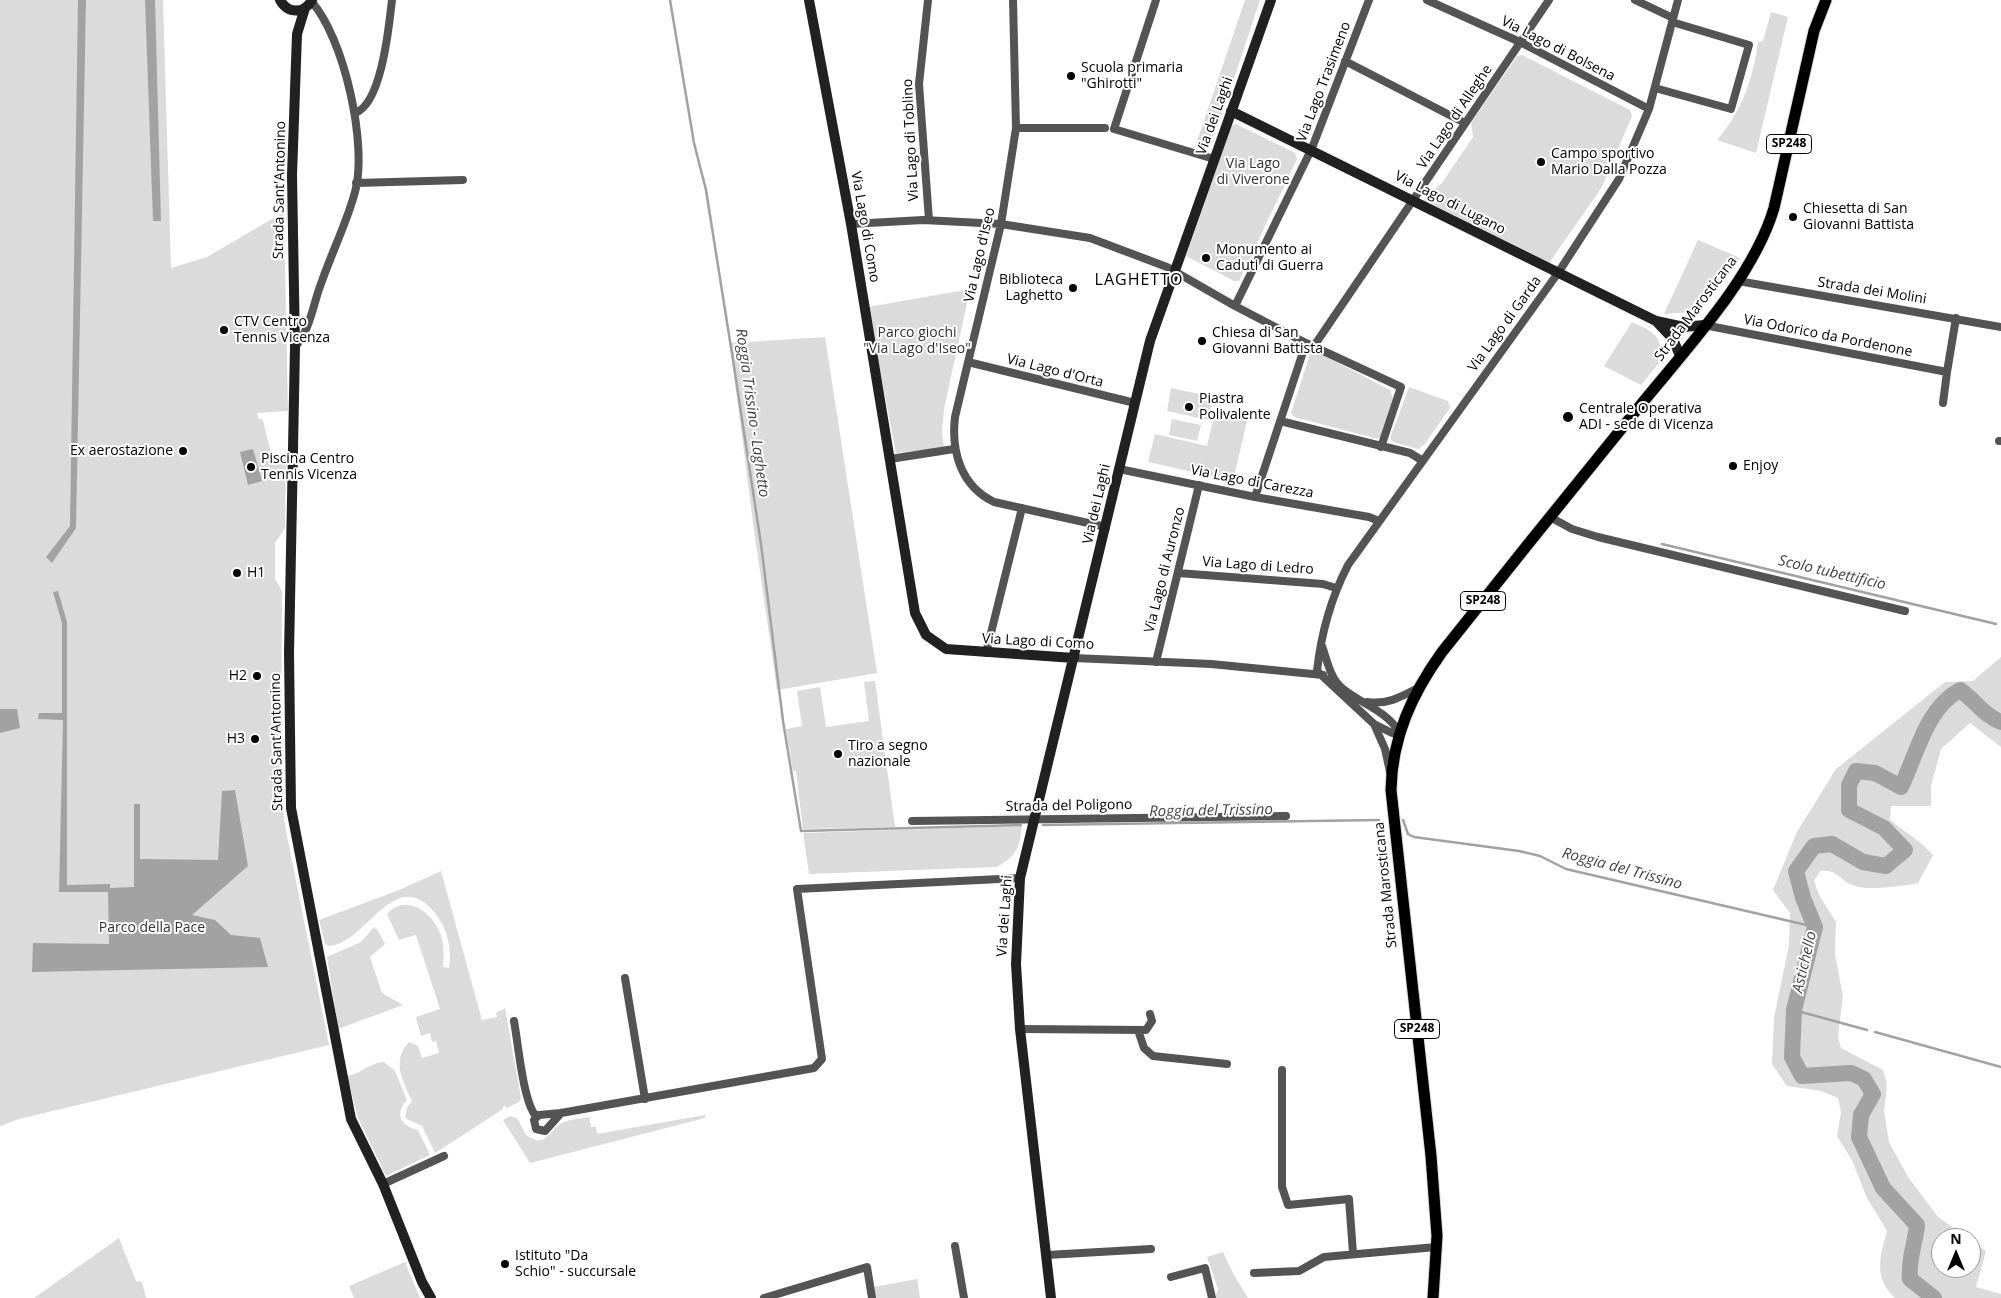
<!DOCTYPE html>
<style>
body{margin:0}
#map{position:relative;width:2001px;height:1298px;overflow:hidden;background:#fff;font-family:"Open Sans",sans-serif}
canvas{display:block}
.north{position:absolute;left:1931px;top:1228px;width:50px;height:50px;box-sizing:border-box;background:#fff;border:1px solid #999;border-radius:50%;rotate:0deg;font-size:14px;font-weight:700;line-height:20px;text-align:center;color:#000}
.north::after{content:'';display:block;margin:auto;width:18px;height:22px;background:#000;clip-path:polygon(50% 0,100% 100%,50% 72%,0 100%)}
</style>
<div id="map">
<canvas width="2001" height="1298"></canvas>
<div class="north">N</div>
</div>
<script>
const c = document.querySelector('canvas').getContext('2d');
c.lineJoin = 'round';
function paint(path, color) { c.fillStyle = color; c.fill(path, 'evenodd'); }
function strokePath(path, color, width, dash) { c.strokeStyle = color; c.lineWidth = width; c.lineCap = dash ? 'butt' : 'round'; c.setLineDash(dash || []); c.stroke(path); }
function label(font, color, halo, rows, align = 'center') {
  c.font = font + ' "Open Sans",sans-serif'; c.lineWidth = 4; c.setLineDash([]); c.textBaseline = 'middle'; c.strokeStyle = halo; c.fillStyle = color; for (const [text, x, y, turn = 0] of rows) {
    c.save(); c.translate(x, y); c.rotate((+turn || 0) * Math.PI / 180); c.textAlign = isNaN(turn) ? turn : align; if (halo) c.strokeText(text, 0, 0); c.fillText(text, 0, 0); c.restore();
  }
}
const green = new Path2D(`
 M0,0H163L171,268L207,257L284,212L288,411L257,413L258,418L263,420L273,462L286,458L285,528L275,543V579L282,591L281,789L285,826L329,1045L19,1119L0,1126Z
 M1245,0H1260L1225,106L1207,150L1195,147Z
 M1771,12L1788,17L1756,153L1717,140C1742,111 1753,79 1758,42L1763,41Z
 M1522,55L1630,110L1632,116L1602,187L1549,263L1423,200L1442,183L1473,137L1471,123L1517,56Z
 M1236,124L1295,153L1297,159L1239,281H1234L1186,256L1232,125Z
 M1698,240L1740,258L1703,307L1690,312L1664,314Z
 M970,289L944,409L942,432L944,448L896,453L868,307Z
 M1632,322C1654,332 1659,333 1663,358L1641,385L1604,366Z
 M825,337L877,673L777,690L754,530L730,343Z
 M1315,351L1390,390L1393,398L1380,437L1378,439L1294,417L1291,413L1310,354Z
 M1409,387L1448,401L1450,408L1424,445L1418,449L1393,442L1390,438Z
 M1171,388L1213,397L1208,420L1167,411Z
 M1215,413L1247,421L1233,481L1148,462L1155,434L1207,446Z
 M1172,419L1201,425L1197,441L1169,435Z
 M2001,657V747L1970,723L1941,749L1931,786V806H1891L1890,820L1922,844L1933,855L1918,883C1902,886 1871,891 1855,886C1839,881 1839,869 1820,871L1814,881L1819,895L1836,922L1835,954L1843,997L1838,1036L1841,1048L1883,1070L1887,1084L1884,1111L1889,1142L1908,1177L1938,1217L1968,1238H1941V1268H1971V1240L1986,1251L1976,1287L2001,1294V1298H1895C1873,1277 1880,1257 1887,1231L1866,1196L1852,1160L1837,1136L1841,1112L1838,1098L1821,1091L1787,1086L1772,1064L1774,1018L1789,945L1790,913L1773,890L1797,832L1836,769L1945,682L1973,681Z
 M875,681L895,827L803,829L796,771H793L786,729L802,726L797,691L820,687L826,727L869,721L864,682Z
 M1022,826C1019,849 1017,855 997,867L809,874L803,833Z
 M441,871L482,1020L497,1017L496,1013L505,1008L521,1098L519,1102L507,1108L504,1105L503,1109L435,1153L422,1126L405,1118L407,1108L412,1101C403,1081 391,1061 409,1042L418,1046L422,1058L439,1053L436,1041L432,1042L430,1033L421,1036L416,1017L440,1009L416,935L399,940L387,914C407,892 433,913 441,935C444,946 444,956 443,967L449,968C452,949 448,929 435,913C394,863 366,945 329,946L325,944L319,920L399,890Z
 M373,928L377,929L385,944L370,957L382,993L403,1005L338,1029L327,957L361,942Z
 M384,1062L395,1071L407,1100C394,1114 401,1126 418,1130L430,1155L386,1176L358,1118L347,1076C361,1074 370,1062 384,1062Z
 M705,1115V1118L530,1163L503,1120L510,1116L517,1118L526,1135C546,1149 548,1131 562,1123C570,1119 580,1119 589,1117L591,1127H596L597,1134Z
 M119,1238L136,1281L142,1282L146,1298H34Z
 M1223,1252L1234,1275L1248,1298H1215L1218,1289L1207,1257Z
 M405,1262L420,1298H354L349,1286Z
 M917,1279L920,1298H875L873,1287Z`);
const water = new Path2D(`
 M78,0H86L76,528L52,563L46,557L70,526Z
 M145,0H155L161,221H153Z
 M253,449L262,481L248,485L240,452Z
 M58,591L67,622V885L110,884V888L134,887V804H140V859L218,860L222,791L235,790L248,866L192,915L215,920L231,935L260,938L268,967L32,972L33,943L109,944L108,892H59L63,720L38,719L39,713H62V623L53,592Z
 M0,709H17L20,728L0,733Z`);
const stream = new Path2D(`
 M670,0L694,143L706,190L733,360L761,544L783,721L801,831L1021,825
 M1662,544L1996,624
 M1403,820L1408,834L1414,837L1519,851L1540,856L1566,869L1815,927
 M1043,825L1379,820
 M1794,1010L1867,1030
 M1875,1032L2001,1067`);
const river = new Path2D(`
 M1934,1298L1910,1279C1908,1259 1915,1245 1917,1225L1883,1188L1859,1137L1861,1115L1873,1094L1864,1079L1851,1073L1802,1076L1792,1057L1794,1010L1815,927L1803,898L1796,871L1814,846L1832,844L1863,862L1886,866L1905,850L1884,828L1849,810V785L1856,771L1875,773L1901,787C1917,754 1926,708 1960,690C1975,700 1984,716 2001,722`);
const street = new Path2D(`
 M928,0L919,84L929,220
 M1013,0L1016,128L1001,224L955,417C951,452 961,486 994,502L1106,527
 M1156,0L1114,129L1214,159
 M1427,0L1520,42L1649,109
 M1635,0L1673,18
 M1345,61L1465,123
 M1655,88L1731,109L1749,45L1672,22
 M355,113C382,104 389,25 392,0
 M1016,128H1105
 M356,183L463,180
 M851,224L923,220L1001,224L1090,238L1167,267L1235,306L1306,343L1401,387L1381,447
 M1738,281L2001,327
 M1235,306L1312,148L1369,0
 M1704,325L1947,372L1956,318
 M1314,346L1549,0
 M295,347C311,329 313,303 322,281C332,252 347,222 355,192C368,145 344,37 311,1
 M968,362L1135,403
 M1943,403L1947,372
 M1280,421L1410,453L1423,461
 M1999,441H2001
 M890,459L954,449
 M1119,469L1255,497L1369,517L1379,521
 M1255,497L1306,343
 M1550,517L1572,529L1598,537L1905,611
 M1178,573L1323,584L1336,588
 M1322,646C1327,660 1330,678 1342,688C1361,704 1386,710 1400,733H1392L1374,724L1317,671C1321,634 1331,598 1348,565L1558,273L1619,179L1649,109L1678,0
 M986,653L1022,508
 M1074,658L1211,664L1323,675
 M1156,662L1199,485
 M1367,702C1387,705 1401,697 1418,688
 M1374,724L1385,749L1390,772
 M912,821L1286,816
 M625,978L645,1099
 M514,1021C518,1042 523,1102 536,1116
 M1020,1029L1146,1030L1152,1021L1150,1014
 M1138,1030L1144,1048L1153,1056L1227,1064
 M1282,1070V1187L1288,1205L1349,1199L1353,1253
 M561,1113L545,1131L536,1129L534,1120L539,1115L561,1113L814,1068L822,1059L797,889L1020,878
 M383,1184L444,1156
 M955,1246L964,1298
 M1047,1255L1151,1249
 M1254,1273L1299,1271L1324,1257L1436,1247
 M1171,1277L1205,1268L1212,1298
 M764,1298L867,1267L872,1298`);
const secondary = new Path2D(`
 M280,0C288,14 304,14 312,0
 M809,0L851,224L915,613L926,635L946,649L1074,658
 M305,8L297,34L292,175L295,347L289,653L291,808L351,1119L383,1184L422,1282L431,1298
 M1231,111L1656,321L1684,327L1704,325
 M1657,322L1673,339L1680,356
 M1051,1298L1020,1029L1016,964L1020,878L1150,341L1271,0`);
const primary = new Path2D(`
 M1433,1298L1437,1236L1431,1156L1391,790C1392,737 1412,694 1442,652C1507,570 1573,488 1639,407C1685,350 1753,279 1774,208L1814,31L1826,0`);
const markers = [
 [1071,76,5,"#000"],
 [1541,162,5,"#000"],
 [1793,217,5,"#000"],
 [1206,258,5,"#000"],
 [1073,288,5,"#000"],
 [224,330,5,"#000"],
 [1202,341,5,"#000"],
 [1189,407,5,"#000"],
 [1568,417,6,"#000"],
 [183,451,5,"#000"],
 [1733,466,5,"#000"],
 [251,467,5,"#000"],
 [237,573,5,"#000"],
 [257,676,5,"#000"],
 [255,739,5,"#000"],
 [838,754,5,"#000"],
 [505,1264,5,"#000"]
];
const shields = [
 [1789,144,45],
 [1483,601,45],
 [1417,1029,45]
];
const shieldNames = [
 ["SP248",1789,144],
 ["SP248",1483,601],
 ["SP248",1417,1029]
];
const streetNames = [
 ["Via Lago di Bolsena",1558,49,27],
 ["Via Lago Trasimeno",1324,82,-69],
 ["Via dei Laghi",1215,116,-70],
 ["Via Lago di Alleghe",1455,117,-56],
 ["Via Lago di Toblino",911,140,-93],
 ["Strada Sant'Antonino",280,190,-89],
 ["Via Lago di Lugano",1450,203,27],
 ["Via Lago di Como",865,227,80],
 ["Via Lago d'Iseo",980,255,-77],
 ["Strada dei Molini",1872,291,9],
 ["Strada Marosticana",1696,309,-53],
 ["Via Lago di Garda",1505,324,-54],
 ["Via Odorico da Pordenone",1828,336,11],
 ["Via Lago d'Orta",1055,371,14],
 ["Via Lago di Carezza",1252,482,11],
 ["Via dei Laghi",1097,504,-77],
 ["Via Lago di Ledro",1258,566,4],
 ["Via Lago di Auronzo",1165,570,-76],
 ["Via Lago di Como",1038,642,3],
 ["Strada Sant'Antonino",277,742,-91],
 ["Strada del Poligono",1069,806,-1],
 ["Strada Marosticana",1386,885,-96],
 ["Via dei Laghi",1005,916,-86]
];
const poiNames = [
 ["Scuola primaria",1081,68],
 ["\"Ghirotti\"",1081,84],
 ["Campo sportivo",1551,154],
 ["Mario Dalla Pozza",1551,170],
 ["Chiesetta di San",1803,209],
 ["Giovanni Battista",1803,225],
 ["Monumento ai",1216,250],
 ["Caduti di Guerra",1216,266],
 ["Biblioteca",1063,280,"right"],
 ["Laghetto",1063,296,"right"],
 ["CTV Centro",234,322],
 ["Tennis Vicenza",234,338],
 ["Chiesa di San",1212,333],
 ["Giovanni Battista",1212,349],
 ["Piastra",1199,399],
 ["Polivalente",1199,415],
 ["Centrale Operativa",1579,409],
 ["ADI - sede di Vicenza",1579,425],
 ["Ex aerostazione",173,451,"right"],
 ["Piscina Centro",261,459],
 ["Tennis Vicenza",261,475],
 ["Enjoy",1743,466],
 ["H1",247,573],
 ["H2",247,676,"right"],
 ["H3",245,739,"right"],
 ["Tiro a segno",848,746],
 ["nazionale",848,762],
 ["Istituto \"Da",515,1256],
 ["Schio\" - succursale",515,1272]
];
const parkNames = [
 ["Via Lago",1253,164],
 ["di Viverone",1253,180],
 ["Parco giochi",917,333],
 ["\"Via Lago d'Iseo\"",917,349],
 ["Parco della Pace",152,928]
];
const waterNames = [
 ["Roggia Trissino - Laghetto",752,413,82],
 ["Scolo tubettificio",1832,573,13],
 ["Roggia del Trissino",1211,811,-1],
 ["Roggia del Trissino",1622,869,15],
 ["Astichello",1805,962,-77]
];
const quarterNames = [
 ["LAGHETTO",1139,280]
];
paint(green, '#dbdbdb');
paint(water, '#a2a2a2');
strokePath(stream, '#a2a2a2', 2.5);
strokePath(river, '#a2a2a2', 16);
strokePath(primary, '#dbdbdb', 13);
strokePath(street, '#545454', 8);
strokePath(secondary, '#212121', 10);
strokePath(primary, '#000', 11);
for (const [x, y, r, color] of markers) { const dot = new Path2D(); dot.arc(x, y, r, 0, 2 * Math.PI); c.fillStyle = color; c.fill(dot); strokePath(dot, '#fff', 2); }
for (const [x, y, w] of shields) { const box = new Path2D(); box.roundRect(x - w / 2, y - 9.5, w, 19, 4); c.fillStyle = '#fff'; c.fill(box); strokePath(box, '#000', 1); }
label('bold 12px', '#000', null, shieldNames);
label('14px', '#000', '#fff', streetNames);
label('14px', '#000', '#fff', poiNames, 'left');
label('14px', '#323232', '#fff', parkNames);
label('italic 15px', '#434343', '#fff', waterNames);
c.letterSpacing = '1px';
label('16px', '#000', '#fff', quarterNames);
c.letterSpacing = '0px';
</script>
